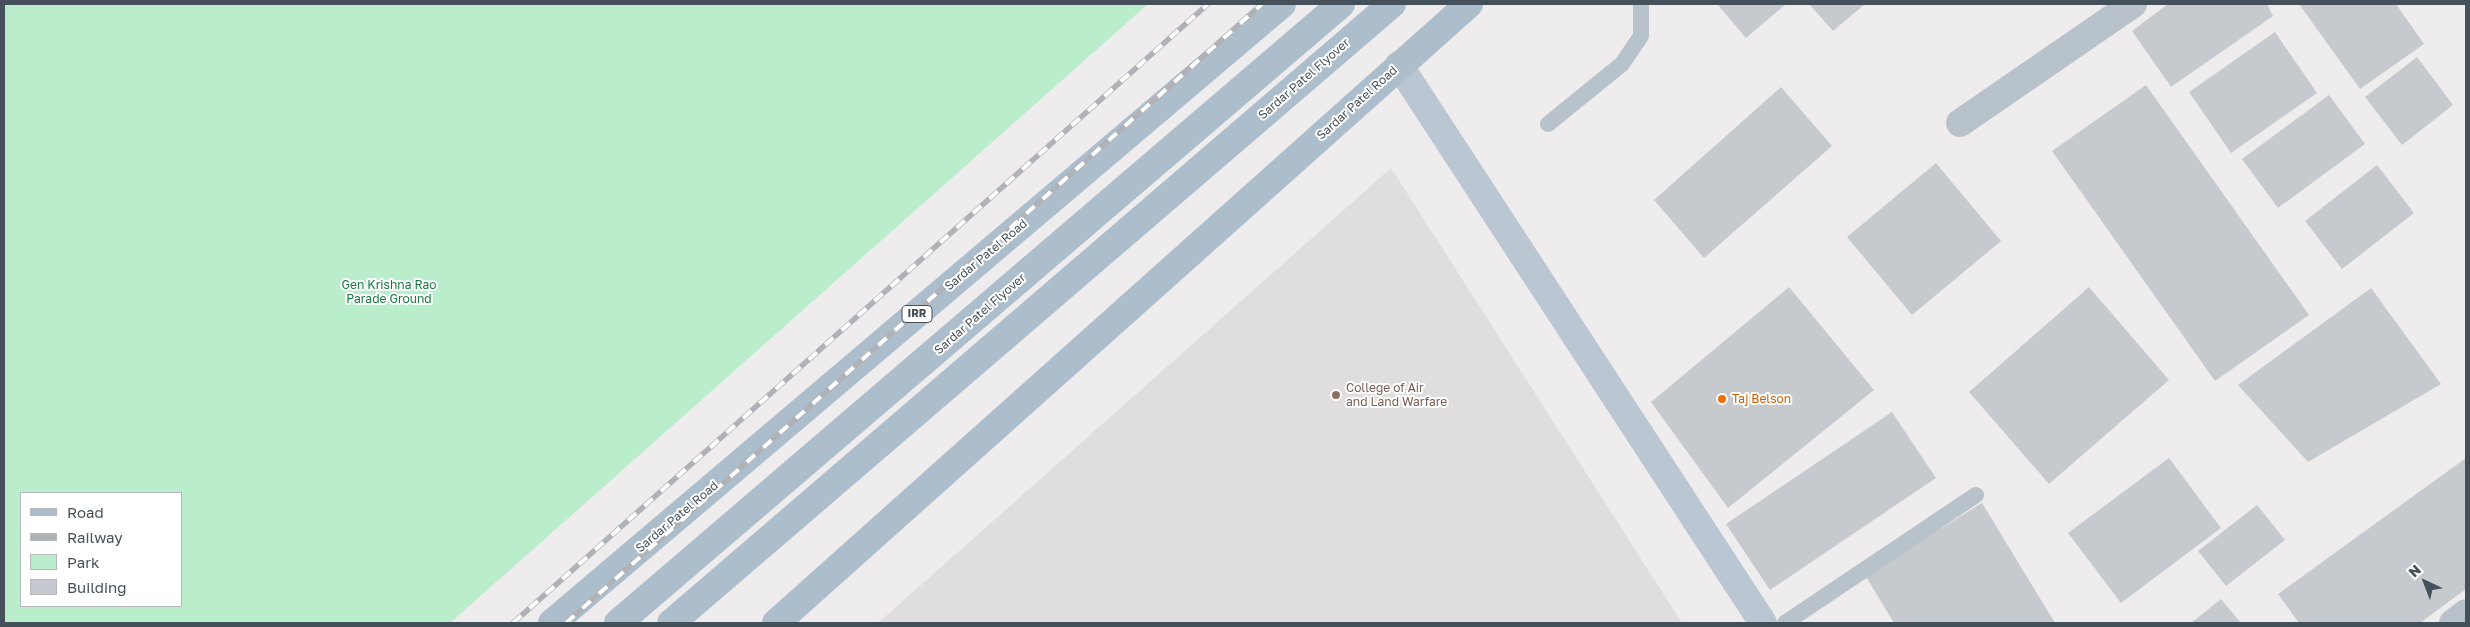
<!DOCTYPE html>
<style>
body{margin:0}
#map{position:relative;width:2470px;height:627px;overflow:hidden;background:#efeced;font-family:"Golos Text",sans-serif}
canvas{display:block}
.frame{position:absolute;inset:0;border:5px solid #45515a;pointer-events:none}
.legend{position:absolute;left:20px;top:492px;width:162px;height:115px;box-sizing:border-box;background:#fff;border:1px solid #b5b9bd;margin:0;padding:6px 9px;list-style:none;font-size:15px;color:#45515a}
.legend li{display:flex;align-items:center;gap:10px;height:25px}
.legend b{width:25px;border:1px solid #b5b9bd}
.north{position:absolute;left:2400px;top:557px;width:50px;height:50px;-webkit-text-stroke:4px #fff;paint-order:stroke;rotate:317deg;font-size:14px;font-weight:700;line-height:20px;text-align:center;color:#45515a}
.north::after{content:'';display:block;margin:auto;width:18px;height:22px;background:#45515a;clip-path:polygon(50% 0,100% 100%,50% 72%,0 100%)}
</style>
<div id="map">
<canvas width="2470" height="627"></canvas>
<div class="frame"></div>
<ul class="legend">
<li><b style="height:6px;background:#acbecc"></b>Road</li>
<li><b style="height:6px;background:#afb2b7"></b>Railway</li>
<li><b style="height:14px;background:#baedcb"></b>Park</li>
<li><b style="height:14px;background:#c6cacf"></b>Building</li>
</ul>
<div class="north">N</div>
</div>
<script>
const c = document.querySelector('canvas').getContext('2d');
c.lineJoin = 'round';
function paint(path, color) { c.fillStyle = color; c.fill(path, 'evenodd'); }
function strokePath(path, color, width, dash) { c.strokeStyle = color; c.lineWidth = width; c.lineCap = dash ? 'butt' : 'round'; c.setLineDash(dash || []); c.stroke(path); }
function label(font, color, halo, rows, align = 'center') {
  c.font = font + ' "Golos Text",sans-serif'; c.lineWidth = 4; c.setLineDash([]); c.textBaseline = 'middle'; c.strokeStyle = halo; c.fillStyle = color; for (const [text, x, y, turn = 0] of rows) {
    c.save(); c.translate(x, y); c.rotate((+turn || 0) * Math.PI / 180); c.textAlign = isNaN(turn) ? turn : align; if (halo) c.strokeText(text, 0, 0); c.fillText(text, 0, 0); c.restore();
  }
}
const education = new Path2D(`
 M1391,168L1682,623H878Z`);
const green = new Path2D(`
 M4,4H1148L450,623H4ZM21,493H181V606H21Z`);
const building = new Path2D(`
 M1717,4H1786L1746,38Z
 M1809,4H1865L1833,31Z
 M2168,4H2267L2273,16L2171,87L2132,31Z
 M2299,4H2396L2424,44L2360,89Z
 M2275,32L2317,93L2231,153L2189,92Z
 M2417,57L2453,105L2402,145L2365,97Z
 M2146,85L2309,315L2215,381L2052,151Z
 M1781,87L1832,146L1704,258L1654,200Z
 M2329,95L2365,144L2278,208L2242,159Z
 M1936,163L2001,241L1912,315L1847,237Z
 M2377,165L2414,213L2342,269L2305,221Z
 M1789,287L1874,390L1728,508L1651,402Z
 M2089,287L2169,380L2049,484L1969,392Z
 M2371,288L2441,384L2308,462L2238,385Z
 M1892,412L1936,478L1770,590L1726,524Z
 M2169,458L2221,528L2121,603L2068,533Z
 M2466,458V589L2420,623H2299L2278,594Z
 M1982,503L2055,623H1894L1865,575Z
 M2257,505L2285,540L2226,586L2198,551Z
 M2221,599L2241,623H2191Z`);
const lane = new Path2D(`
 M1548,124L1622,64L1641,36V4
 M1785,623L1976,495`);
const street = new Path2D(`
 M1960,123L2133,4
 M2453,623L2466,613`);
const secondary = new Path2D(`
 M1399,65L1763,623`);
const primary = new Path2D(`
 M552,623L1282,4
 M618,623L1341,4
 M671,623L1392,4
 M776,623L1469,4`);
const rail = new Path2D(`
 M513,623L1208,4
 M566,623L1262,4`);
const markers = [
 [1336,395,5,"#8d6e63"],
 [1722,399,5,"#e8710a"]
];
const shields = [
 [917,314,30]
];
const shieldNames = [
 ["IRR",917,314]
];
const streetNames = [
 ["Sardar Patel Flyover",1304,79,-41],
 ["Sardar Patel Road",1357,103,-42],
 ["Sardar Patel Road",986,255,-40],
 ["Sardar Patel Flyover",980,314,-41],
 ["Sardar Patel Road",677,517,-40]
];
const parkNames = [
 ["Gen Krishna Rao",389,285],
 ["Parade Ground",389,299]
];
const educationNames = [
 ["College of Air",1346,388],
 ["and Land Warfare",1346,402]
];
const foodNames = [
 ["Taj Belson",1732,399]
];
paint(education, '#e0dddf');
paint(green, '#baedcb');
paint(building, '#c6cacf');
strokePath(lane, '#b8c2ca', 16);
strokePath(street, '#b8c2ca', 28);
strokePath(secondary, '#bac6d1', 28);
strokePath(primary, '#acbecc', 28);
strokePath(rail, '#afb2b7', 5.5);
strokePath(rail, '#fff', 4, [11]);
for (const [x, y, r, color] of markers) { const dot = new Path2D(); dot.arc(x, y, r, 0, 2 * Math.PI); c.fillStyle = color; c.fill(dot); strokePath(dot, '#fff', 2); }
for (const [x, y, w] of shields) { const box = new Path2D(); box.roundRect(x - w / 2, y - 8.5, w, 17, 4); c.fillStyle = '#fff'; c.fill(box); strokePath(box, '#45515a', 1); }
label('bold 11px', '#45515a', null, shieldNames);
label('12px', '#45515a', '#fff', streetNames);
label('12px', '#187942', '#fff', parkNames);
label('12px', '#785e54', '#fff', educationNames, 'left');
label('12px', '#c56008', '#fff', foodNames, 'left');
</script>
